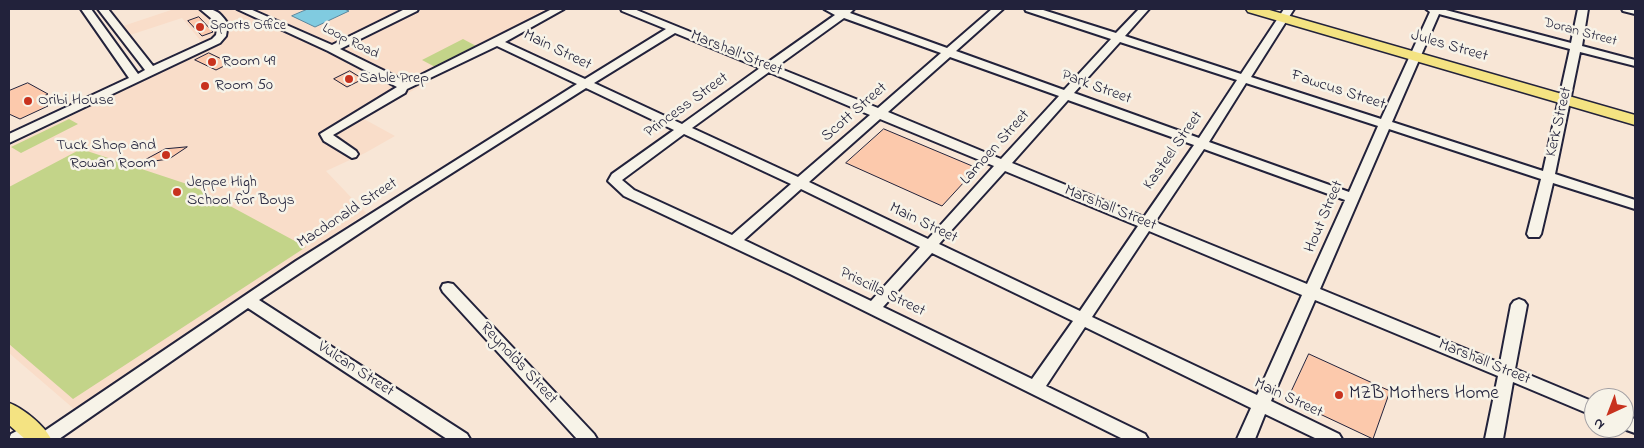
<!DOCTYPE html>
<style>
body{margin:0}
#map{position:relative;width:1644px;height:448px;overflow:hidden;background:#f8e6d6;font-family:"Indie Flower",sans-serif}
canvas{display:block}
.frame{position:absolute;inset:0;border:10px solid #22223b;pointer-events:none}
.north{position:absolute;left:1584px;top:388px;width:50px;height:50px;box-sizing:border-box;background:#f7f3e8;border:1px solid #a29fa3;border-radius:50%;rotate:223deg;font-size:14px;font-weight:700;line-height:20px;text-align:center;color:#22223b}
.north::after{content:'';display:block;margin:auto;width:18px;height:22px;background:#c8321e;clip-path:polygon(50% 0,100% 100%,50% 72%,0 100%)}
</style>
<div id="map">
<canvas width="1644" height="448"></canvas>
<div class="frame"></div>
<div class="north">N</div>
</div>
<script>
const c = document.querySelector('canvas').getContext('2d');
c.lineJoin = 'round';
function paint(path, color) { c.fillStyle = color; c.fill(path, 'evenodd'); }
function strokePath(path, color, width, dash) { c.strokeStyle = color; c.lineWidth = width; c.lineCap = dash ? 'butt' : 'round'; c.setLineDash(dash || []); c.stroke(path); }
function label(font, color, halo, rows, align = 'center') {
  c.font = font + ' "Indie Flower",sans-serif'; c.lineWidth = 5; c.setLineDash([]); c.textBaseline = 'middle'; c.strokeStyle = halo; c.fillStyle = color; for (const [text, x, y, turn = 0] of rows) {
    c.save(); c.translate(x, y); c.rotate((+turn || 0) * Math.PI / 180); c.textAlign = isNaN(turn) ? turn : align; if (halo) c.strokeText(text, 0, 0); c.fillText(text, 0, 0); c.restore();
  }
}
const built = new Path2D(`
 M174,9H560L482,50L364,119L395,136L365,153L326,171L366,213L74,409L9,353V146L208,50L182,18L130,35L123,26Z`);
const green = new Path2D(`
 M463,39L478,47L437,68L422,60Z
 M69,119L78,124L21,153L11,147Z
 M81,149L193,186L306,247L73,399L9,344V187Z`);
const water = new Path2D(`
 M308,9H344L349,11L315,27L292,16Z`);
const building = new Path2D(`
 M199,17L213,32L202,36L188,21Z
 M209,53L230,63L216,70L195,60Z
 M350,71L363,79L347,87L334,79Z
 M28,83L48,94L38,99L48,106L20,119L9,114V91Z
 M884,129L977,168L942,206L846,163Z
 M187,147L169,159L139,163L165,149Z
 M1309,354L1390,391L1373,439L1288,399Z`);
const minor = new Path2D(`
 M81,9H91L138,74L145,70L98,9H108L153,66L212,39L216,35L218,24L200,9C216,9 219,11 228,24L226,36L220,43L9,143V134L129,78Z
 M237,9H250L332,45L405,9H418L417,11L340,49L407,82L552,9H564L505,42L585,79L666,29L622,11L621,9H634L767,63L835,15L824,9H854L850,13L947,48L992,9H1003L956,51L1064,90L1111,39L1026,11L1025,9H1040L1116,33L1139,9H1149L1125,36L1241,74L1284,9H1294L1251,77L1381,119L1430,12L1426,9H1442L1571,43L1578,9H1588L1582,46L1635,60V66L1580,52L1555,174L1635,200V209L1553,183L1541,234L1539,237H1529L1527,234L1541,179L1389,129L1320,289L1500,363L1511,305L1514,301L1519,299L1524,301L1527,305L1515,369L1594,402V416L1513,382L1503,439H1485L1498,376L1315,300L1271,401L1339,434L1342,439H1317L1265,414L1255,439H1237L1251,408L1085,327L1046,386L1145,434L1148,439H1123L790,274L624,196L608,181L612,174L674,130L586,88L411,199L259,300L467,434L470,439H447L248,308L59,439H37L40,434L296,261L577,84L497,46L407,89L405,93L333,135L356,151L358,154L356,157L352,158L324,141L320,134L397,87L328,51ZM1439,14L1570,49L1543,171L1392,122ZM844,18L941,53L878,108L776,67ZM675,33L760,68L682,124L594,83ZM1120,42L1237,80L1199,138L1074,93ZM950,57L1059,96L1001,159L888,112ZM769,72L870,115L798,177L692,128ZM1246,83L1378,126L1349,192L1209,142ZM1068,100L1194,145L1144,217L1012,163ZM880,119L994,166L928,239L809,182ZM684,134L791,184L732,235L634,190L622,180ZM1204,149L1345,200L1307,284L1155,222ZM1005,171L1138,226L1080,311L939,244ZM801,189L920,247L871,301L744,240ZM1149,231L1302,295L1257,395L1092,317ZM932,253L1073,321L1032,379L883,307Z
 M1622,9H1635V14L1623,11Z
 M448,283L453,284L594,434L597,439H577L443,292L441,288L443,284Z
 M1624,415L1635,419V433L1621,428H1624Z
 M30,424L36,426L39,431C33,443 20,439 9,439L11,434Z`);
const major = new Path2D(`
 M1246,9H1266L1635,115V125L1248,12Z
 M9,403C23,408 45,426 51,439H25L9,425Z`);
const markers = [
 [200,27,5,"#c8321e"],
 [212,62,5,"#c8321e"],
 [349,79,5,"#c8321e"],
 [205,86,5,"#c8321e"],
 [28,101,5,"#c8321e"],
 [166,155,5,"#c8321e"],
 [177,192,5,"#c8321e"],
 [1339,395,5,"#c8321e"]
];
const farPoinames = [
 ["Sports Office",210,27]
];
const farStreetnames = [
 ["Doran Street",1580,33,15],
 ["Loop Road",350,42,27]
];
const streetNames = [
 ["Jules Street",1449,47,16],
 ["Main Street",557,51,26],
 ["Marshall Street",736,54,22],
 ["Park Street",1096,88,20],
 ["Fawcus Street",1338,91,18],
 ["Princess Street",687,106,-36],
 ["Scott Street",855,113,-41],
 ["Kerk Street",1560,122,-77],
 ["Lamoen Street",996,148,-48],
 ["Kasteel Street",1174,151,-55],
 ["Marshall Street",1110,209,22],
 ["Macdonald Street",348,214,-33],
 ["Hout Street",1325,217,-67],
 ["Main Street",923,224,26],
 ["Priscilla Street",882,293,26],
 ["Marshall Street",1484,363,22],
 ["Reynolds Street",518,364,47],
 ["Vulcan Street",355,370,33],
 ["Main Street",1288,399,25]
];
const poiNames = [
 ["Room 49",222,62],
 ["Sable Prep",359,79],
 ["Room 50",215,86],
 ["Oribi House",38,101],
 ["Tuck Shop and",156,146,"right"],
 ["Rowan Room",156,164,"right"],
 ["Jeppe High",187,183],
 ["School for Boys",187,201]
];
const nearPoinames = [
 ["MZB Mothers Home",1349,395]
];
paint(built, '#f9ddc9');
paint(green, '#c3d489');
paint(water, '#80cbe0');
strokePath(water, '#5a879e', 1);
paint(building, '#fcc9ac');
strokePath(building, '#22223b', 1);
strokePath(minor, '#22223b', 4);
strokePath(major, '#22223b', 3);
paint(minor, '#f7f3e8');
paint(major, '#f4e382');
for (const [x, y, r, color] of markers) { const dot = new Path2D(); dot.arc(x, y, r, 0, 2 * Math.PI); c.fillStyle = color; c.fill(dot); strokePath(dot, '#f7f3e8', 2); }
label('14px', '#22223b', '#f7f3e8', farPoinames, 'left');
label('14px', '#22223b', '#f7f3e8', farStreetnames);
label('16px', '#22223b', '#f7f3e8', streetNames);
label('16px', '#22223b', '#f7f3e8', poiNames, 'left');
label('19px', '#22223b', '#f7f3e8', nearPoinames, 'left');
</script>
